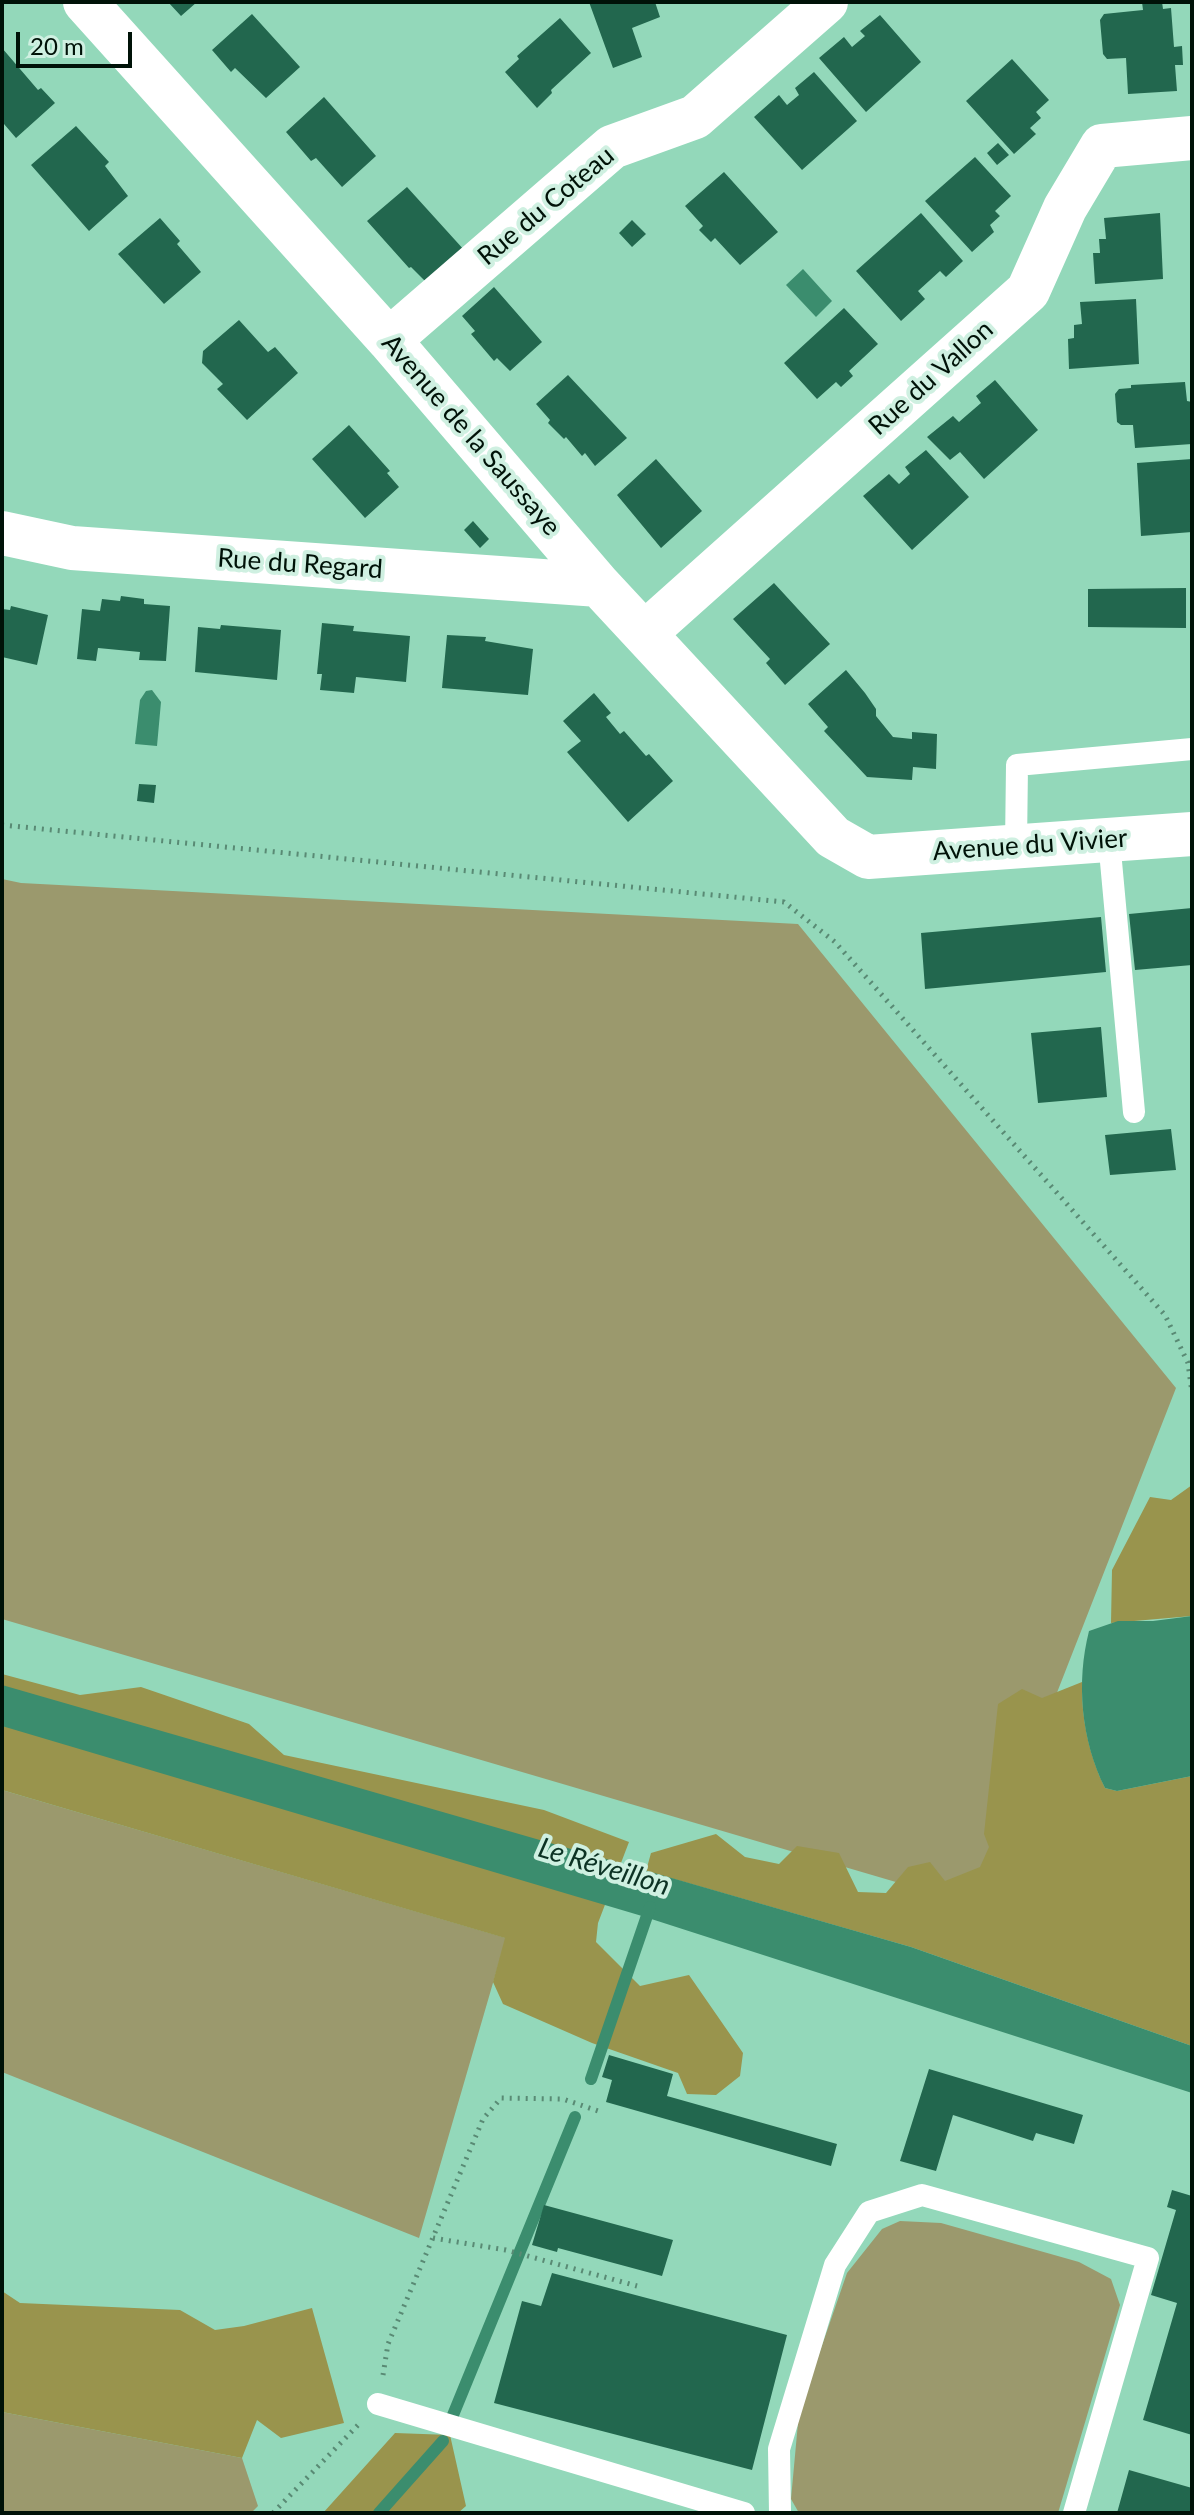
<!DOCTYPE html>
<meta charset="utf-8">
<style>
body{margin:0}
#map{position:relative;width:1194px;height:2515px;overflow:hidden;background:#93d8ba;font-family:Lato,sans-serif}
canvas{display:block}
.frame{position:absolute;inset:0;border:4px solid #001208;pointer-events:none}
.scale{position:absolute;left:16px;top:32px;width:116px;height:36px;box-sizing:border-box;border:4px solid #001208;border-top:0;padding-left:10px;font-size:24px;line-height:28px;white-space:nowrap;color:#001208;-webkit-text-stroke:6px #cff0e1;paint-order:stroke}
</style>
<div id="map">
<canvas width="1194" height="2515"></canvas>
<div class="frame"></div>
<div class="scale">20 m</div>
</div>
<script>
const c = document.querySelector('canvas').getContext('2d');
c.lineJoin = 'round';
function paint(path, color) { c.fillStyle = color; c.fill(path, 'evenodd'); }
function strokePath(path, color, width, dash) { c.strokeStyle = color; c.lineWidth = width; c.lineCap = dash ? 'butt' : 'round'; c.setLineDash(dash || []); c.stroke(path); }
function label(font, color, halo, rows, align = 'center') {
  c.font = font + ' Lato,sans-serif'; c.lineWidth = 8; c.setLineDash([]); c.textBaseline = 'middle'; c.strokeStyle = halo; c.fillStyle = color; for (const [text, x, y, turn = 0] of rows) {
    c.save(); c.translate(x, y); c.rotate((+turn || 0) * Math.PI / 180); c.textAlign = isNaN(turn) ? turn : align; if (halo) c.strokeText(text, 0, 0); c.fillText(text, 0, 0); c.restore();
  }
}
const green = new Path2D(`
 M2,879L21,883L798,924L1176,1388L974,1905L2,1619Z
 M2,1790L506,1938L419,2238L2,2072Z
 M900,2221L941,2223L1079,2262L1111,2279L1120,2305L1058,2513H799L791,2499L799,2412L847,2273L882,2229Z
 M2,2412L242,2458L258,2506L251,2513H2Z`);
const forest = new Path2D(`
 M1192,1485V1616L1111,1623L1112,1570L1150,1497L1171,1500Z
 M2,1674L80,1695L141,1687L249,1724L284,1755L544,1810L629,1842L598,1923L596,1942L640,1986L689,1975L743,2053L740,2076L716,2095L687,2094L678,2073L592,2043L503,2004L493,1982L505,1938L2,1790Z
 M1082,1682C1081,1717 1089,1756 1105,1788L1117,1791L1192,1776V2046L911,1947L646,1871L651,1853L716,1834L745,1857L779,1864L797,1846L839,1853L858,1892L886,1893L908,1867L930,1862L945,1881L980,1867L989,1847L984,1834L998,1704L1022,1689L1042,1698Z
 M2,2291L20,2303L180,2310L215,2330L244,2326L312,2308L344,2423L281,2438L257,2420L242,2458L2,2412Z
 M395,2433L450,2435L466,2506L458,2513H323Z`);
const water = new Path2D(`
 M803,269L832,301L816,317L786,285Z
 M152,690L161,702L157,746L135,744L140,700L146,691Z
 M1192,1616V1776L1117,1791L1105,1788C1081,1740 1076,1682 1089,1631L1118,1621H1153Z
 M2,1685L911,1947L1192,2046V2093L642,1916L2,1726Z`);
const stream = new Path2D(`
 M591,2079L650,1907
 M453,2415L575,2117
 M379,2513L443,2441`);
const building = new Path2D(`
 M168,2H197L181,16Z
 M589,2H655L660,17L632,28L642,57L613,68Z
 M1142,2H1162L1163,9L1171,8L1174,47L1182,46L1183,65H1175L1177,91L1128,94L1126,58L1107,59L1103,54L1100,20L1104,14L1143,10Z
 M252,14L300,67L266,98L235,68L231,72L212,50Z
 M880,15L921,62L866,112L819,58L844,37L852,47L865,36L860,31Z
 M560,18L591,53L551,90L552,93L537,108L505,72L519,59L517,56Z
 M2,48L38,90L41,88L55,103L16,138L4,124L2,126Z
 M1012,59L1049,100L1036,112L1041,118L1030,128L1036,134L1014,154L966,101Z
 M814,72L857,121L802,170L754,117L779,95L787,105L799,95L795,88Z
 M324,97L376,156L342,187L316,158L311,161L286,132Z
 M76,126L109,162L105,166L128,196L89,231L31,165Z
 M998,143L1009,155L997,165L987,153Z
 M975,157L1011,196L995,211L1000,216L990,225L994,232L972,252L925,201Z
 M724,172L778,232L740,265L715,238L711,242L699,230L703,226L685,206Z
 M407,187L465,251L429,285L411,267L409,268L367,221Z
 M921,213L963,261L946,277L940,271L918,291L925,299L901,321L856,271Z
 M1160,213L1163,279L1095,284L1093,253H1100L1099,239H1106L1104,218Z
 M160,218L180,241L177,244L201,272L164,304L118,254Z
 M632,220L646,234L632,247L619,233Z
 M494,287L542,342L510,371L497,358L494,361L471,334L475,331L462,316Z
 M1136,299L1139,364L1069,369L1068,339L1074,338V325L1082,324L1080,302Z
 M844,308L878,344L849,371L853,376L841,387L836,382L817,399L784,363Z
 M239,320L268,352L275,347L298,373L247,420L217,389L223,384L202,363L203,351Z
 M568,375L627,438L595,466L585,453L582,456L566,437L564,439L548,423L550,420L536,404Z
 M995,380L1038,430L984,479L960,452L950,460L927,437L953,416L959,422L967,415L981,403L976,396Z
 M1185,382L1187,401L1192,402V444L1135,448L1133,425H1121L1117,422L1115,394L1119,389L1131,388V385Z
 M349,425L390,471L387,473L399,487L365,518L312,459Z
 M926,450L969,497L912,550L863,496L889,474L899,484L910,474L905,467Z
 M656,459L702,511L661,548L617,495Z
 M1192,459V532L1141,536L1137,463Z
 M473,521L489,539L480,548L464,530Z
 M774,583L830,644L785,685L766,663L770,659L733,619Z
 M1186,588V628L1088,627V589Z
 M121,596L144,599V604L170,606L166,661L139,660L140,652L98,648L96,661L77,659L82,609L100,611L102,599L120,601Z
 M11,606L48,615L37,665L2,657V609L10,610Z
 M322,623L354,626L353,631L410,636L406,682L356,677L354,693L320,690L322,674H317Z
 M221,625L281,630L277,680L195,672L198,627L220,629Z
 M447,635L486,637L485,641L533,649L528,695L442,688Z
 M846,670L865,693L876,709V716L893,737L912,739V732L937,734L936,769L913,767L912,780L867,777L824,731L828,727L808,704Z
 M594,693L611,713L606,717L620,734L624,731L646,756L649,754L673,781L628,822L567,752L581,741L563,721Z
 M139,784L156,785L154,803L137,801Z
 M1192,908V965L1135,970L1129,914Z
 M1101,917L1106,972L925,989L921,933Z
 M1101,1027L1107,1097L1038,1103L1031,1033Z
 M1171,1129L1176,1170L1110,1175L1105,1135Z
 M609,2055L673,2074L667,2096L837,2144L831,2166L606,2102L612,2080L602,2077Z
 M929,2069L1083,2115L1074,2144L1036,2133L1033,2141L953,2115L936,2171L900,2161Z
 M1172,2190L1192,2196V2435L1143,2420L1177,2303L1151,2295L1176,2210L1167,2207Z
 M544,2205L673,2240L662,2276L558,2248L557,2252L532,2245Z
 M552,2273L787,2335L752,2470L494,2403L522,2301L541,2306Z
 M1129,2470L1192,2488V2513H1117Z`);
const path = new Path2D(`
 M2,825L784,902L835,942L1165,1315L1188,1363L1192,1393
 M433,2238L506,2250L637,2286
 M383,2375L388,2344L483,2119L501,2098L563,2099L601,2112
 M273,2513L358,2425`);
const service = new Path2D(`
 M1109,840L1134,1112
 M1016,846L1017,765L1192,749
 M378,2404L744,2513
 M780,2513L779,2449L835,2265L869,2212L922,2195L1148,2258L1074,2513`);
const minor = new Path2D(`
 M85,2L389,340L599,585L833,837L868,857L1192,834
 M389,340L612,147L695,117L826,2
 M2,533L72,548L599,585
 M645,633L1028,291L1065,208L1102,146L1192,138`);
const streetNames = [
 ["Rue du Coteau",546,206,-40],
 ["Rue du Vallon",931,378,-42],
 ["Avenue de la Saussaye",471,435,49],
 ["Rue du Regard",300,564,4],
 ["Avenue du Vivier",1030,845,-4]
];
const waterNames = [
 ["Le Réveillon",604,1867,17]
];
paint(green, '#9b996d');
paint(forest, '#99944d');
paint(water, '#3b8d6e');
strokePath(stream, '#3b8d6e', 12);
paint(building, '#22674e');
strokePath(path, '#598a74', 5, [2, 6]);
strokePath(service, '#fff', 22);
strokePath(minor, '#fff', 44);
label('26px', '#001208', '#cff0e1', streetNames);
label('italic 28px', '#0c3224', '#cff0e1', waterNames);
</script>
